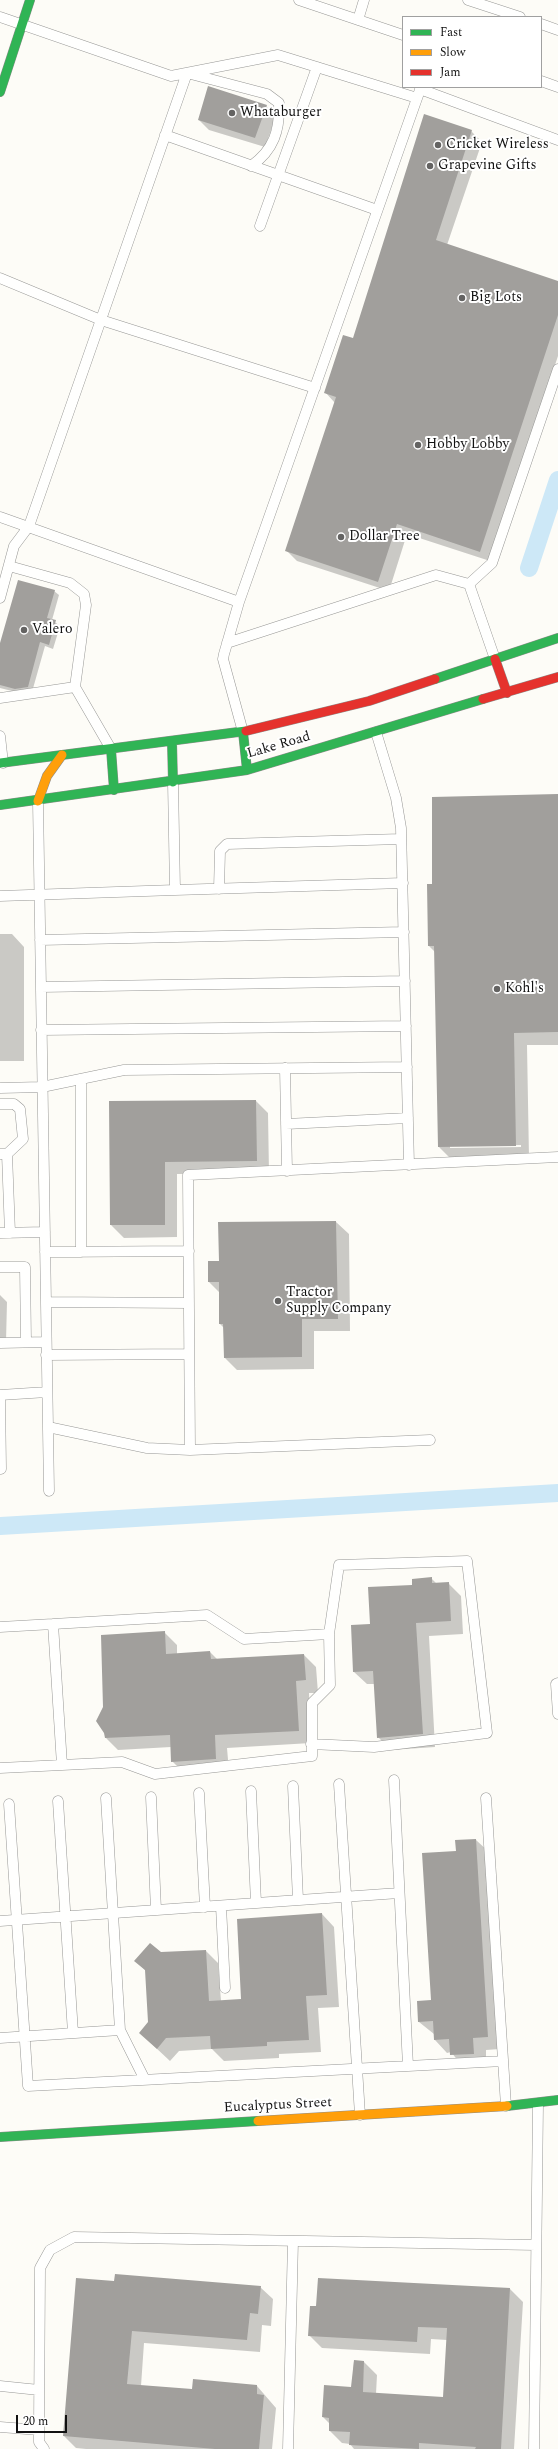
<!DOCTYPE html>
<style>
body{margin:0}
#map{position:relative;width:558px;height:2449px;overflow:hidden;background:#fdfcf7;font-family:Spectral,serif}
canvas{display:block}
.legend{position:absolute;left:402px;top:16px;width:140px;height:72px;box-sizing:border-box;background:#fff;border:1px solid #a0a0a0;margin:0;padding:5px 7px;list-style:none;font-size:12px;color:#111}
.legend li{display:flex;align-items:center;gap:8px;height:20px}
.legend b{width:20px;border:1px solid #a0a0a0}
.scale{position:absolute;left:16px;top:2415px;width:51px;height:18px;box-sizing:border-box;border:2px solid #111;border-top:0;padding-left:5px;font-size:12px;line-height:14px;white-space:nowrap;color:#111;-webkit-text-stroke:3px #fff;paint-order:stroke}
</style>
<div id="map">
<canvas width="558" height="2449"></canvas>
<ul class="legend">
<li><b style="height:5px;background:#30b455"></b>Fast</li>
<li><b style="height:5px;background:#ff9f0a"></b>Slow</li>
<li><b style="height:5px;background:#e5322d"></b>Jam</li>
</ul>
<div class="scale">20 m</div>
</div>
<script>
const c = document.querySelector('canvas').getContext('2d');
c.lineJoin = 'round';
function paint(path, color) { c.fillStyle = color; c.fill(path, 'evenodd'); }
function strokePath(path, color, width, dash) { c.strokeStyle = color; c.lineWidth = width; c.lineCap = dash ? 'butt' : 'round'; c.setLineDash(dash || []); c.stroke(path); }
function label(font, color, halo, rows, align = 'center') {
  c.font = font + ' Spectral,serif'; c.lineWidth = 4; c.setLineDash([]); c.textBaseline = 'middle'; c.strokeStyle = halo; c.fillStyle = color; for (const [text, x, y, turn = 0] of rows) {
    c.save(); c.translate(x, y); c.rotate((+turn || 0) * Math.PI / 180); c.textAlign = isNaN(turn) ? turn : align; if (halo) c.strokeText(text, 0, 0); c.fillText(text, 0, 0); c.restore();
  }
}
const shadow = new Path2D(`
 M266,106L276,116L265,147L209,130L199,120Z
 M471,131L482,142L447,245L558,282V356L490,561L407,534L389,591L297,561L286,550L335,403L325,392Z
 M54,591L59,595L52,620L60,626L53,649L45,646L32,692L20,693L0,688V647Z
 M558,795V1045H527L529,1158L452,1160L439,1147L435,952L429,946L433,885ZM521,1145V1147L450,1148V1146Z
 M0,934H12L24,947V1061H0Z
 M256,1101L268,1113L269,1173L177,1174V1237L124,1238L111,1225L110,1102Z
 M336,1222L349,1234L350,1331H314V1369L237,1370L225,1358L224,1328L220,1324V1293L209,1282L220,1262L219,1223Z
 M0,1295L7,1302L6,1342H0Z
 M431,1578L437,1584L448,1583L461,1596L463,1634L429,1636L435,1747L391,1750L378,1737L375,1684H367L354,1672L371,1625L413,1586Z
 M164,1632L177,1645V1654L210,1652L217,1659L304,1655L316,1667L318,1693H309L311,1743L227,1748L229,1771L185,1774L172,1761L171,1747L118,1750L106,1738Z
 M476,1840L489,1852L500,2049L486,2050V2066L463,2067L451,2052L447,2053L435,2040L434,2034L419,2022L432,2001L457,1852Z
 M322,1914L334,1927L339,2007L318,2008L321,2052L279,2054V2058L224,2061L212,2049L179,2051L170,2061L140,2033L149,2023L146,1971L136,1961L160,1953L206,1951L218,1963L221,2001L242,2000Z
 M319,2279L510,2289L523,2302L514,2449H354L350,2444L342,2443L330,2431V2424L323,2417L352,2388L354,2361L364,2362L377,2375L376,2394L444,2398L447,2340L431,2339L430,2354L322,2348L309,2335L317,2307Z
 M115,2282L260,2287L273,2299L271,2326L262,2325L260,2352L144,2343L141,2386L193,2390L257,2386L276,2408L272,2449H86L76,2448L64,2436Z`);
const canal = new Path2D(`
 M529,568L558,480
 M0,1526L558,1493`);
const building = new Path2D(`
 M208,86L267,105L255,138L198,120Z
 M424,114L472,130L436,240L558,281V315L480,552L397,524L378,582L285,551L336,397L324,393L343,335L353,338Z
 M18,580L55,590L47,618L56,620L49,645L40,642L28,687L15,689L0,685V643Z
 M558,794V1032L514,1033L516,1146L438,1147L434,946H428L427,884H432V797Z
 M256,1100L257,1161L165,1162V1225H110L109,1101Z
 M336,1221L338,1319H302V1357L224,1358L223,1324H219V1282H208V1261H219L218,1222Z
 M432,1577V1583L449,1582L451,1621L416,1623L423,1734L377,1738L373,1671L353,1672L351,1625L370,1624L368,1587L412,1585V1579Z
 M165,1631L166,1654L210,1651L211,1659L304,1654L306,1680L296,1681L299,1731L215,1735L216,1759L171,1762L170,1735L105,1738L104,1733L96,1721L103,1707L101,1635Z
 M476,1839L488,2037L473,2038L474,2054L450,2055L449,2039L434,2040L433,2021L418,2022L417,2001L431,2000L422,1853L456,1851L455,1840Z
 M322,1913L327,1995L306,1996L309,2040L267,2042V2046L211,2049L210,2036L166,2038L157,2049L139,2033L148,2022L145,1970L134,1961L150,1943L161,1952L206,1950L209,2001L241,1999L237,1919Z
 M115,2274L261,2286L258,2314L250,2313L247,2340L132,2331L127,2384L192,2389L193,2379L257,2385V2394L264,2395L259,2449H215L63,2436L76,2278L114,2281Z
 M318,2278L510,2288L501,2449H475L476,2447L419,2443V2449L349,2445L350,2432L329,2431V2418L322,2417L324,2385L351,2387L354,2360L364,2361L363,2392L443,2397L447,2328L418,2327L417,2342L308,2336L310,2306H316Z`);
const lane = new Path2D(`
 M299,0L403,35
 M468,0L520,17
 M0,17L171,76L278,55L417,98
 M358,20L364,0
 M541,24L558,30
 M541,81L558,87
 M420,89L558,140
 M165,135L377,210
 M260,226L317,67
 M0,278L101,320L315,388
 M0,517L239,602
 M9,566L70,583L84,594L86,605L75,687
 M469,584L492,563L558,369
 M0,598L14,546L29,526L187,73L267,94L279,103C280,130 274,150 251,166
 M227,643L436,575L469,584L495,659
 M0,698L75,687L111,749
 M243,732L223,659L224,654L239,602L421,87
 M376,732L396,798L401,828L409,1165
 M0,736L3,763
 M38,801L49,1491
 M219,889L220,851L227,844L401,839
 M175,890L403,883
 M0,896L175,890L173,782
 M40,940L404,932
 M41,987L405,981
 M41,1030L406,1026
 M285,1068L287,1171
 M81,1079V1252
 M0,1088L42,1087L124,1070L407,1067
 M0,1104H14L20,1109L23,1139L7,1154
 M286,1124L408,1118
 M0,1154H7L10,1233
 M0,1233L45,1232
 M45,1252L189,1251
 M0,1267H25L26,1342
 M46,1302L189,1303
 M0,1343L46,1342
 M46,1355L189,1354
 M0,1395L47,1392
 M0,1397L1,1469
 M48,1427L147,1448L190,1450L430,1440
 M190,1450L188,1175L558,1157
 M53,1624L207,1615L244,1639L329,1634L330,1685L312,1703V1756L155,1774L122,1762L62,1765
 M0,1627L53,1624L62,1765L0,1768
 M558,1683L556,1684L558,1714
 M311,1744L374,1747L487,1733L467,1561L339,1565L329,1634
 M394,1780L408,2066
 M339,1784L360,2115
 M293,1786L298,1900
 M251,1791L256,1903
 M199,1793L205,1907
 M151,1797L156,1910
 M106,1798L120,2030L145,2080
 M486,1798L506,2106
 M58,1801L73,2033
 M9,1804L28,2086L503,2061
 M221,1906L225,1988
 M0,1921L399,1893
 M0,2038L120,2030
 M0,2386L39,2390
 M0,2427L39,2430V2442L44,2449
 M39,2430L40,2268L50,2250L74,2237L536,2245
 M288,2449L293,2241
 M534,2449L538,2104`);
const fast = new Path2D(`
 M0,92L30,0
 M435,679L558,638
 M243,732L247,770
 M172,742L173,782
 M111,749L114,790
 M0,763L246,731
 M0,805L247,770L483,699
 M507,2106L558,2100
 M0,2137L258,2121`);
const slow = new Path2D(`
 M38,801L47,776L62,755
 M258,2121L507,2106`);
const jam = new Path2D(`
 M495,659L507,693
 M483,699L558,677
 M246,731L369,701L435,679`);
const markers = [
 [232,113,4,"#646362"],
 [438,145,4,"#646362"],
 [430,166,4,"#646362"],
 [462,298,4,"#646362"],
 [418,445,4,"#646362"],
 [341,537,4,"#646362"],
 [24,630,4,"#646362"],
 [497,989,4,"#646362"],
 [278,1301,4,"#646362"]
];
const poiNames = [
 ["Whataburger",240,113],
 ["Cricket Wireless",446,145],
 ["Grapevine Gifts",438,166],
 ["Big Lots",470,298],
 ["Hobby Lobby",426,445],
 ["Dollar Tree",349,537],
 ["Valero",32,630],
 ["Kohl's",505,989],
 ["Tractor",286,1293],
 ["Supply Company",286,1309]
];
const streetNames = [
 ["Lake Road",279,746,-16],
 ["Eucalyptus Street",278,2106,-3]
];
paint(shadow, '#0003');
strokePath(canal, '#cde8f7', 18);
paint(building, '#a19f9c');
strokePath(lane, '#979795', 11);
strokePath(fast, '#8e8d8b', 10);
strokePath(slow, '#8e8d8b', 10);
strokePath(jam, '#8e8d8b', 10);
strokePath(lane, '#fffffe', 10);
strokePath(fast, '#30b455', 9);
strokePath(slow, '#ff9f0a', 9);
strokePath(jam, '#e5322d', 9);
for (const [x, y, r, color] of markers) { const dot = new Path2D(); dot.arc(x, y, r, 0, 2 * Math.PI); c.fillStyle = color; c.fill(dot); strokePath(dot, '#fff', 1.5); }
label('14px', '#111', '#fff', poiNames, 'left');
label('14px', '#111', '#fff', streetNames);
</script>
